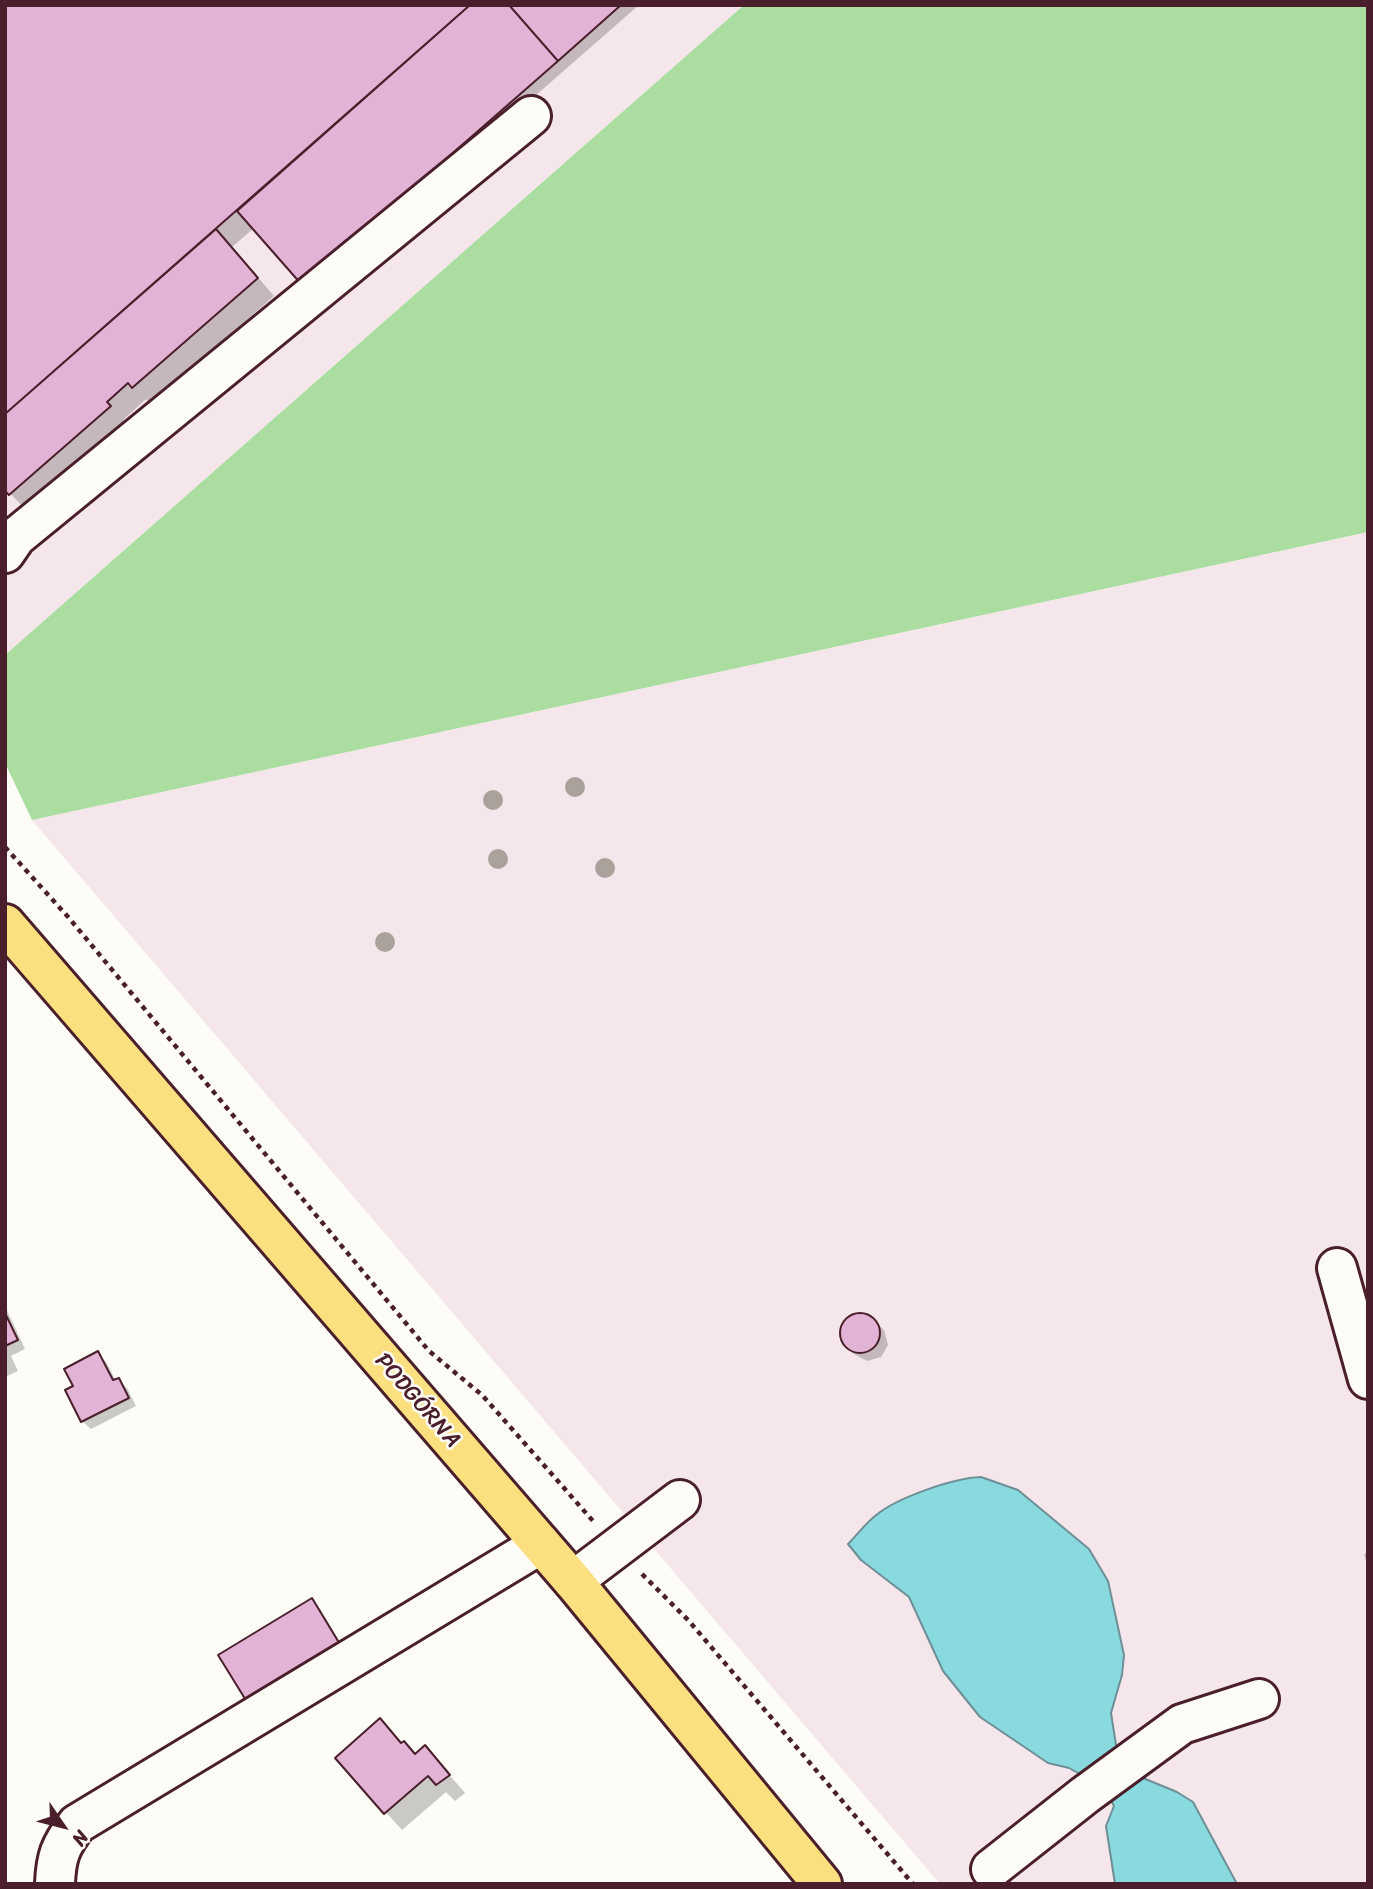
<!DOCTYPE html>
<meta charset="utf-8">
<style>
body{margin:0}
#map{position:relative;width:1373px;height:1889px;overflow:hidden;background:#fdfcf7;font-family:Sriracha,sans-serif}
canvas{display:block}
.frame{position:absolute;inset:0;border:7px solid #4a1f2b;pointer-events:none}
.north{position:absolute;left:28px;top:1791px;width:70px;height:70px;-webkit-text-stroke:5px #fdfcf7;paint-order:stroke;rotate:125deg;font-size:19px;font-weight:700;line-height:28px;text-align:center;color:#4a1f2b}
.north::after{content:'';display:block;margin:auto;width:24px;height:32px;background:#4a1f2b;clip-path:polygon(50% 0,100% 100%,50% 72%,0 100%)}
</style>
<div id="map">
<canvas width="1373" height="1889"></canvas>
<div class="frame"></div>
<div class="north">N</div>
</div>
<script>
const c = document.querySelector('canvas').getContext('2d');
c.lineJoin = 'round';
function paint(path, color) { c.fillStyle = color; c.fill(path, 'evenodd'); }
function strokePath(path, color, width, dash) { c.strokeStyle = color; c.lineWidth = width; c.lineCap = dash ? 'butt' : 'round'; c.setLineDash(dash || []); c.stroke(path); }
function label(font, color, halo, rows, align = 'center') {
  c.font = font + ' Sriracha,sans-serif'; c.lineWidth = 5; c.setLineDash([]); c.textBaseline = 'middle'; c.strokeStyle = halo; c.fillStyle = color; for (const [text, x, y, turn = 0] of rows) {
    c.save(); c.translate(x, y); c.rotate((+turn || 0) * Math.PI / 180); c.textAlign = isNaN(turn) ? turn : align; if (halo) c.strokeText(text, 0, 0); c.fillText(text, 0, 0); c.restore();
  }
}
const built = new Path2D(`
 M5,5H744L5,655Z
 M1368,532V1884H940L32,820Z`);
const green = new Path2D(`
 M744,5H1368V532L32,820L5,763V655Z`);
const water = new Path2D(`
 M981,1477L1018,1490L1089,1549L1108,1581L1124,1655L1122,1675L1111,1713L1117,1751L1129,1766L1143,1778L1177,1792L1193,1802L1237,1884H1115L1106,1826L1114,1806L1105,1788L1069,1768L1048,1763L980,1717L943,1671L909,1597L861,1560L848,1544C857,1535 865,1524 875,1516C896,1498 953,1478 981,1477Z`);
const shadow = new Path2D(`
 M5,5H639L311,292L254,228L232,247L274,296L150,404L146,399L123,420L127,424L27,511L5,488Z
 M5,1306L25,1349L11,1356L18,1371L5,1377Z
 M862,1314L875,1321L884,1330L888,1345L881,1357L867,1361L854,1354L845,1345L841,1330L848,1318Z
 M97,1353L106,1362L116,1381L118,1380L127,1388L136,1406L91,1429L82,1421L75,1387Z
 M1368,1553V1567L1364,1554Z
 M312,1601L320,1609L348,1655L256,1709Z
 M380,1721L415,1755L425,1747L465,1793L455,1801L446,1792L402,1830L337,1758Z`);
const building = new Path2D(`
 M5,5H470L5,414Z
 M470,5H509L558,61L302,285L237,211Z
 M509,5H621L558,61Z
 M216,229L258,278L132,388L128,383L107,402L111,406L9,495L5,491V414Z
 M5,1313L18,1340L5,1346Z
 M840 1333a20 20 0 1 1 40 0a20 20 0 1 1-40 0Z
 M98,1351L113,1380L119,1378L129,1398L81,1422L65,1390L73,1386L64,1369Z
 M312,1598L341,1646L247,1702L218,1655Z
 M380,1718L401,1743L404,1741L415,1754L425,1745L450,1775L436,1785L428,1776L384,1814L335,1758Z`);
const path = new Path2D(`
 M5,847L69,918L429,1351L482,1395L593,1521
 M642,1574L689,1621L913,1884`);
const minor = new Path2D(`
 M5,553L16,537L531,116
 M1337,1268L1368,1379
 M573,1581L680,1500
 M991,1869L1085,1795L1182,1724L1259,1699
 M55,1884C56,1857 60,1846 77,1824L541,1544`);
const major = new Path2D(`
 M5,924L573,1581L822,1884`);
const trees = [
 [575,787],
 [493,800],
 [498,859],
 [605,868],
 [385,942]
];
const streetNames = [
 ["PODGÓRNA",417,1401,49]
];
paint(built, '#f5e6ec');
paint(green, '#aadd9f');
paint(water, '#88dadf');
strokePath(water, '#6f8f97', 2);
paint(shadow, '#0003');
paint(building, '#e2b3d4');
strokePath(building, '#4a1f2b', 2);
strokePath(minor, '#4a1f2b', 44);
strokePath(major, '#4a1f2b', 44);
strokePath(path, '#4a1f2b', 4.5, [5, 5]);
strokePath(minor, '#fdfcf7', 38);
strokePath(major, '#fce080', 38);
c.fillStyle = '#aaa29a';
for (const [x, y] of trees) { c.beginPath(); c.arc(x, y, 10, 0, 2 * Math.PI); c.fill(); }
label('23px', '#4a1f2b', '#fdfcf7', streetNames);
</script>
